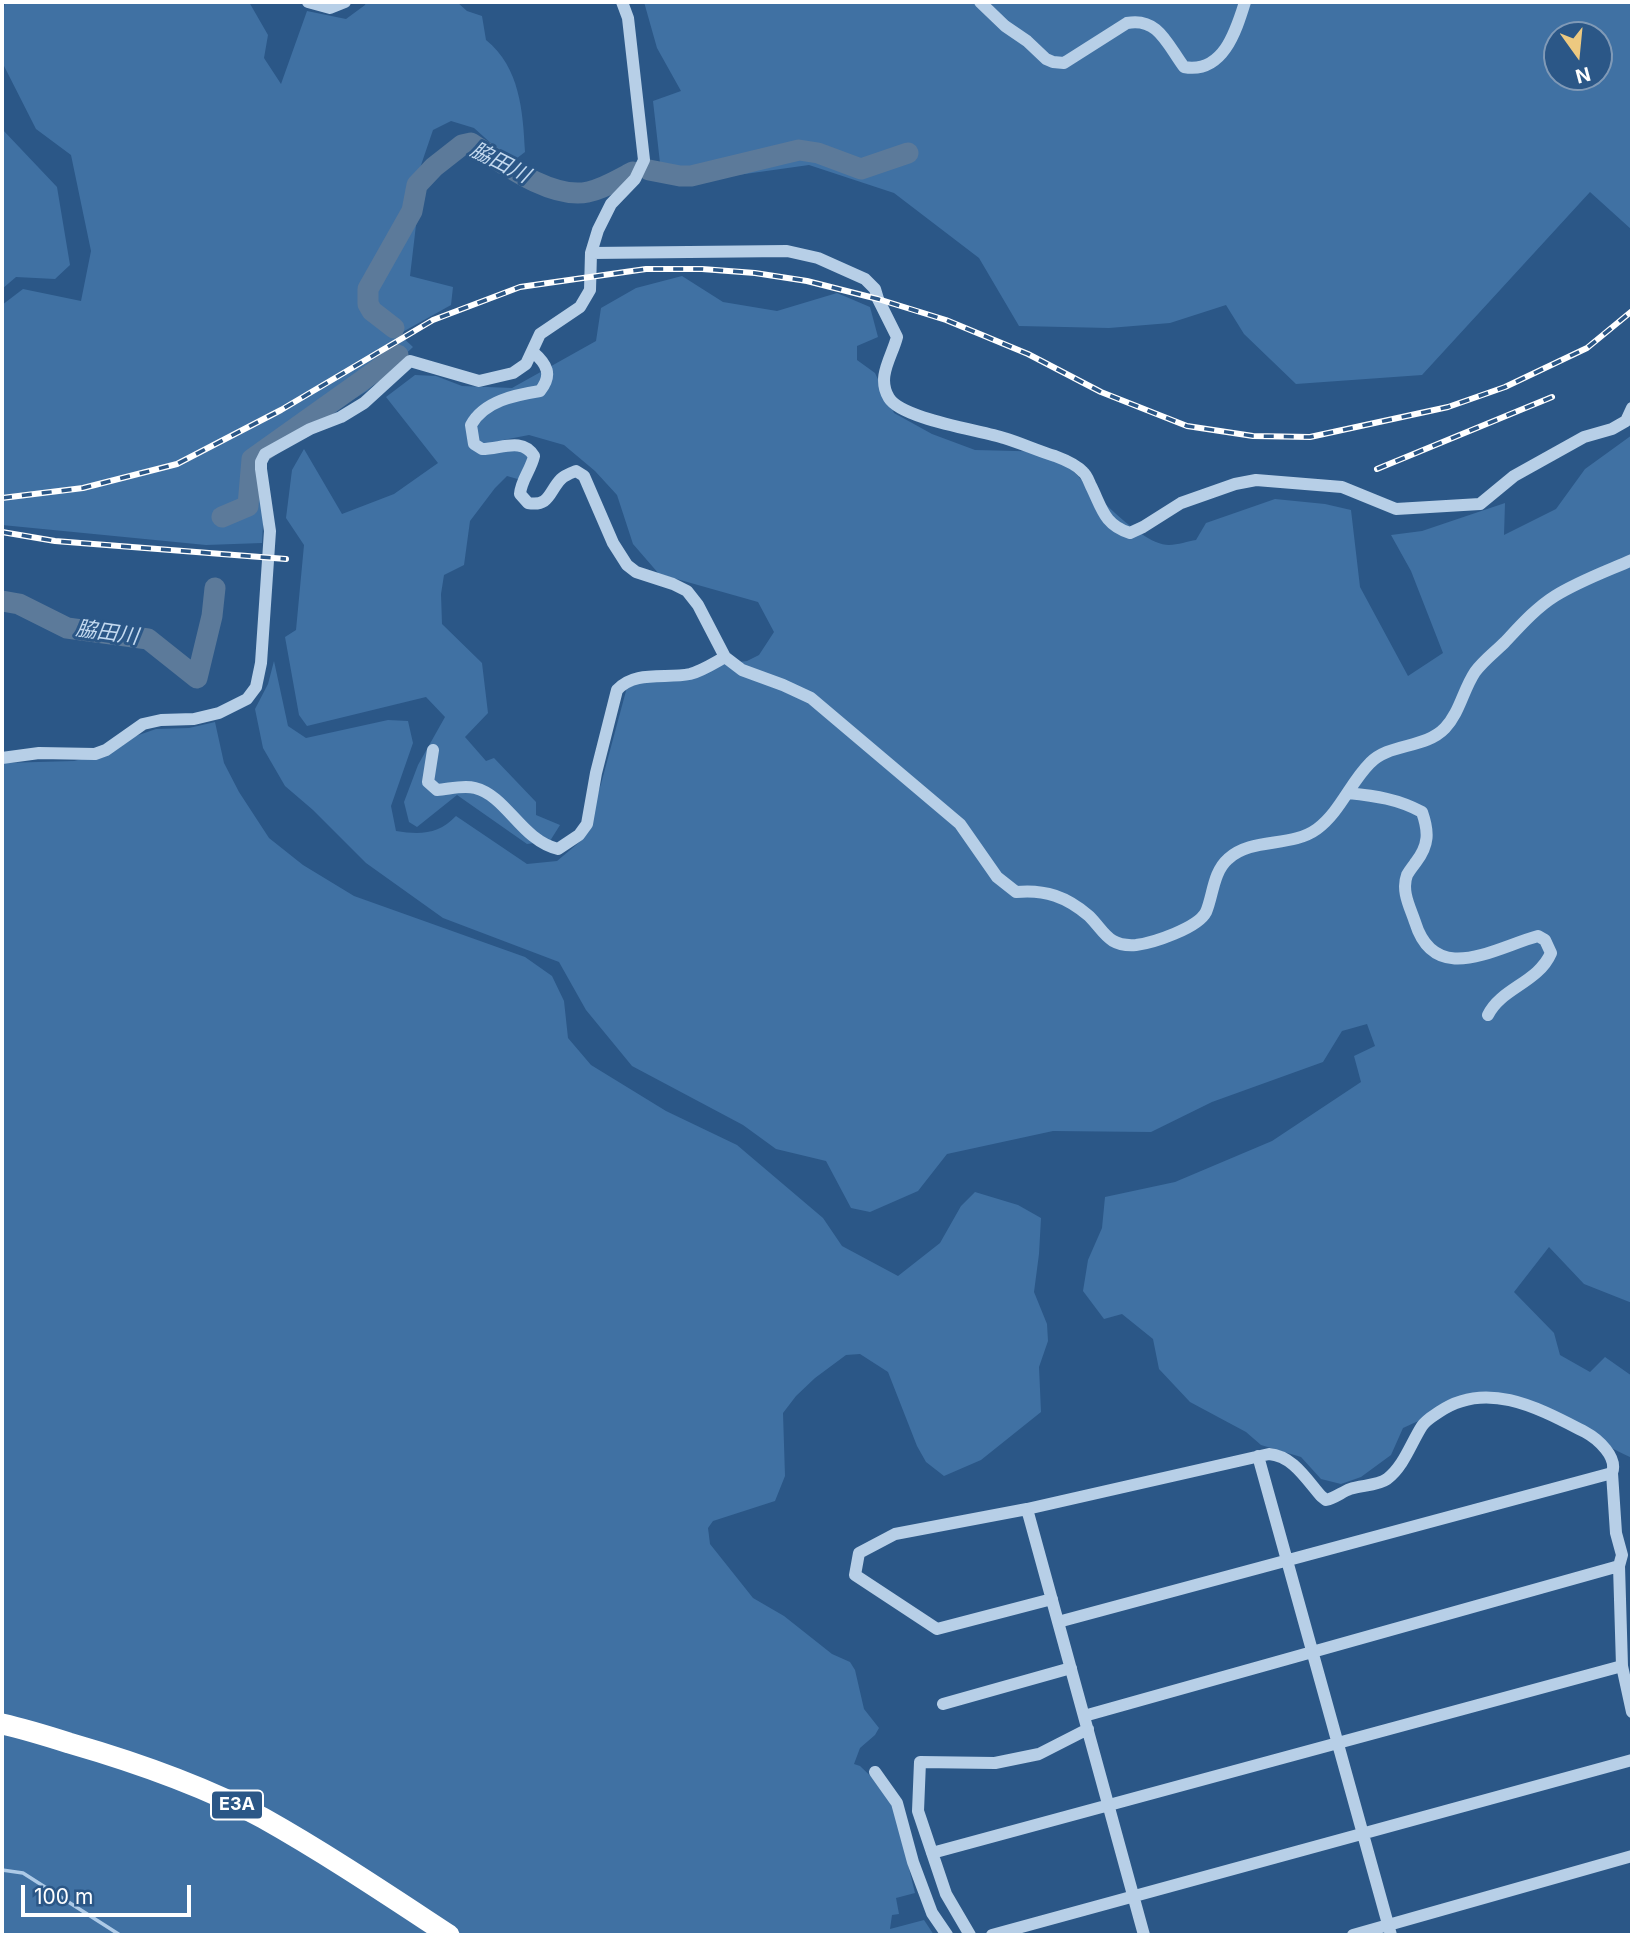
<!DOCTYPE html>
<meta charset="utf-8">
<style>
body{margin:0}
#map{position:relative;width:1634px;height:1937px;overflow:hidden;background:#2b5787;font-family:Inter,sans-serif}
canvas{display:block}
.frame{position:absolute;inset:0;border:4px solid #fff;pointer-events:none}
.north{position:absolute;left:1543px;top:21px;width:70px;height:70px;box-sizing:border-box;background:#2b5787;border:2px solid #809ab7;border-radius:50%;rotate:165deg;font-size:19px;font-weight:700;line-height:28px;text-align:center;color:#fff}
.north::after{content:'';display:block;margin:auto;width:24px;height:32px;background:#edc980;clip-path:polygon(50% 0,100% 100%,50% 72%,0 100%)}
.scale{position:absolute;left:21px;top:1885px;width:170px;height:32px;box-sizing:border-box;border:4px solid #fff;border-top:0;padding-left:9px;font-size:21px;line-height:24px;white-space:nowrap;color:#fff;-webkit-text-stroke:5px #2b5787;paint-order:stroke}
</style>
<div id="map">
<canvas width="1634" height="1937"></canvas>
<div class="frame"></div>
<div class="north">N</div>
<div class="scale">100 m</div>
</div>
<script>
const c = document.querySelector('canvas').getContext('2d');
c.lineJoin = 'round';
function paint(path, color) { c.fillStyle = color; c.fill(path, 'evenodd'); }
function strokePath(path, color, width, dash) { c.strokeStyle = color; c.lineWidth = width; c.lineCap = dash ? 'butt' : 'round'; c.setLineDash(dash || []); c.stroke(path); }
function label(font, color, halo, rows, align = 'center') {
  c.font = font + ' Inter,"Noto Sans JP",sans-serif'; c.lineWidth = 6; c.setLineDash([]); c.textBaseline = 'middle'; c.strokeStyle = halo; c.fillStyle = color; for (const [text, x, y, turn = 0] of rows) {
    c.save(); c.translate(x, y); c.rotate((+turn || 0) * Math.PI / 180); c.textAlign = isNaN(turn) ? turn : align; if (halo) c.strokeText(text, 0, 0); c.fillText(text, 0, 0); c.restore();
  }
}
const green = new Path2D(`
 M5,2H249L268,35L264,58L281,84L307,11L346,19L365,5L366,2H457L467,11L482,16L486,40C520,67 523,112 525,152L512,162L474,128L451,121L433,130L419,171L418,208L410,276L453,287L451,305L399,334L413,347L367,391L267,451L262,543L206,545L2,525V305L23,289L81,301L91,251L71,155L36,129L2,62V22Z
 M644,2H1632V230L1590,192L1422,375L1296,384L1244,334L1226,305L1170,323L1109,328L1019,326L979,258L894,193L809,165L688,182L660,163L653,101L681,91L657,48ZM1557,35H1599V77H1557Z
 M2,129L57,187L70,265L55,279L16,277L2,289Z
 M682,276L723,302L777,311L837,293L870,307L878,337L857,346V360L875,373L894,413L932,434L975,450L1056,452C1078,476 1138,545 1169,545C1178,545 1188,541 1196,540L1206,523L1275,499L1325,504L1351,510L1360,587L1408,676L1443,653L1411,571L1391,535L1422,531L1505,503L1504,535L1556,509L1585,469L1632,435V1303L1584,1284L1549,1247L1514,1292L1554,1333L1560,1355L1590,1372L1605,1357L1632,1376V1458C1588,1437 1535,1406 1486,1402C1457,1401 1428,1417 1403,1428L1391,1455L1361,1477L1341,1484L1321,1479L1301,1457L1261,1445L1246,1432L1190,1402L1159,1369L1153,1339L1122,1314L1104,1319L1083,1291L1088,1260L1102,1228L1105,1197L1175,1182L1272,1141L1361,1082L1354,1056L1375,1046L1367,1024L1342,1031L1323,1062L1212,1102L1151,1132L1053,1131L947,1154L918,1191L870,1212L851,1208L826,1161L776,1149L743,1125L632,1066L586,1010L559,962L443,918L366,863L313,810L285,786L263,748L255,709L268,684L274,661L288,726L306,738L388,720L408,721L413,743L391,806L396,831C421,835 439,834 456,816L527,864L557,861L582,840L601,784L630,676L747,661L759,655L774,632L758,602L659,574L633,544L617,495L595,471L564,445L529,435L503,440L536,451L528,482L507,476L495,488L470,521L464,565L444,575L441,594L442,624L482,663L488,713L465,737L486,761L494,758L536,802V815L560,825L550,841L527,844L457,795L417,827L409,822L404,802L418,765L445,717L426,697L307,726L299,715L285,637L296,630L304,545L286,518L292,470L304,449L342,514L394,494L438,463L386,397L415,375L436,376L462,386L512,388L596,341L601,308L636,288Z
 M215,722L224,763L239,792L269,838L303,865L354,896L525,957L552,976L564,1001L568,1038L591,1065L666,1111L737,1145L823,1218L842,1246L898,1276L940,1243L961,1206L975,1192L1018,1205L1041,1218L1039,1254L1034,1292L1047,1324L1048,1341L1039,1367L1041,1412L981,1460L944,1476L926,1462L917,1446L888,1372L860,1354L846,1355L815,1378L796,1396L783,1413L785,1476L775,1501L713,1521L708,1528L710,1544L753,1598L784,1616L832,1654L850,1662L855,1670L864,1709L879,1728L875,1735L860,1748L854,1764L860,1766L883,1788L893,1803L915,1893L896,1898L899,1914L892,1915L890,1929L924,1920L934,1935H2V763L74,761L109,752L130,738L156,729L189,728Z`);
const stream = new Path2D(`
 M2,1870L23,1873L120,1935`);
const river = new Path2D(`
 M649,170L680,176H691L799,150L818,153L861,169L908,153
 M394,328L372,311L368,304V289L412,211L417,185L434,167L462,145L471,143C501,162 551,200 588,192C604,189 619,179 633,172
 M222,517L248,506L252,459L398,355
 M2,601L19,604L67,628L148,639L197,678L212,616L215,588`);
const minor = new Path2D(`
 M308,2L330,8L345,2
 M980,2L1005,26L1027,41L1046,59L1053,62L1064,63L1127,23C1158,17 1167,44 1184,67C1223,74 1236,31 1245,2
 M591,253L787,251L818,258L865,279L875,289L878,299L897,337C892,357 876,377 889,398C902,419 979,430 1004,438C1021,443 1038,451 1055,456C1063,459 1077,465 1083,472C1087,475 1089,482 1091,486C1102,508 1104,525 1130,533L1143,527L1181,503L1235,484L1256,480L1342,487L1396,509L1480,504L1514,476L1584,437L1612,429L1626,421L1632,408
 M533,352C547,364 553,375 540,391C515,395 484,401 471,425L474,444L482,449C501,449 522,437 534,456C531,470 521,480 520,494L528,503C550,507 549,491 561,479C565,475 571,473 576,471L584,476L613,543L627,565L636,572L673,584L687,591L698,605L725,657L742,670L783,685L811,698L960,824L997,877L1016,892C1045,889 1067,897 1089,916C1105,932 1108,947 1136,945C1153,943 1198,928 1206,912C1213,896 1213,872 1228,859C1252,837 1291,848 1317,829C1340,812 1350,783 1370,763C1389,743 1425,749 1445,728C1460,712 1463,690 1475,672C1483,661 1495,652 1505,642C1521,625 1536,608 1555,596C1579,581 1607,571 1632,560
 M433,750L428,782L437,790C450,789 463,785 475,788C507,796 521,840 558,849L579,835L587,824L596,773L617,690C634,670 666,679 690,674C702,671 714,663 725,657
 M2,758L39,753L95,754L106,750L143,724L161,720L194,719L219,713L247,699L256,687L261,663L270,531L261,469V462L265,454L310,429L341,417L364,403L410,361L479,381L513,373L526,364L540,334L580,307L590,290L591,253L598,230L611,204L635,179L644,160L628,18L622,2
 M1348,793C1376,796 1398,799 1422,812C1429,832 1429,845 1416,862C1413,866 1409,871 1407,875C1401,891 1410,907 1415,922C1435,987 1494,948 1538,936L1545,940L1551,953C1538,983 1501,988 1488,1015
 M1258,1456L1391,1935
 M1027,1509L895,1534L859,1553L855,1575L937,1629L1052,1599
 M1058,1622L1612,1473
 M943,1704L1071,1668
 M1084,1716L1619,1566
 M875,1772L897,1803L913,1862L932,1913L947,1935
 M932,1853L1622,1666
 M970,1935L946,1894L918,1811L920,1762L995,1763L1039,1754L1088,1729
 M992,1935L1632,1760
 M1144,1935L1027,1509L1269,1454C1293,1456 1306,1479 1321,1496L1326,1500C1335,1498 1342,1492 1350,1489C1361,1485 1377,1486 1387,1479C1404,1466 1411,1443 1422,1426C1426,1420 1433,1416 1439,1412C1487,1379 1540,1409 1585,1432C1598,1439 1618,1457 1612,1473L1616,1533L1622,1555L1619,1566L1622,1666L1632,1712
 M1353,1935L1632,1856`);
const highway = new Path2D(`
 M2,1724C24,1729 47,1736 69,1743C135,1762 202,1785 263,1818C327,1854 388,1895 449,1935`);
const rail = new Path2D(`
 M1377,469L1552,397
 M2,498L83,488L177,464L281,410L433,320L520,287L646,269H702L755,273L807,281L878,299L946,320L1028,354L1101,392L1187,426L1253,436L1310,437L1448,407L1505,387L1587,348L1632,311
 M2,532L55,541L286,559`);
const shields = [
 [237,1805,52]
];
const shieldNames = [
 ["E3A",237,1805]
];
const waterNames = [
 ["脇田川",500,163,27],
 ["脇田川",107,633,8]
];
paint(green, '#4071a3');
strokePath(stream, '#adcae7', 3.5);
strokePath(river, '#5c7a9a', 21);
strokePath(minor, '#b7cfe7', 12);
strokePath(highway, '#fff', 21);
strokePath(rail, '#fff', 6);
strokePath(rail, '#2b5787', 3.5, [10]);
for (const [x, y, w] of shields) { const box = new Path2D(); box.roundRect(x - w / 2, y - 14.5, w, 29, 5); c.fillStyle = '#2b5787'; c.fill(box); strokePath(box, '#fff', 2); }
label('bold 18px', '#fff', null, shieldNames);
label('italic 21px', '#c3d9ef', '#2b5787', waterNames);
</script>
